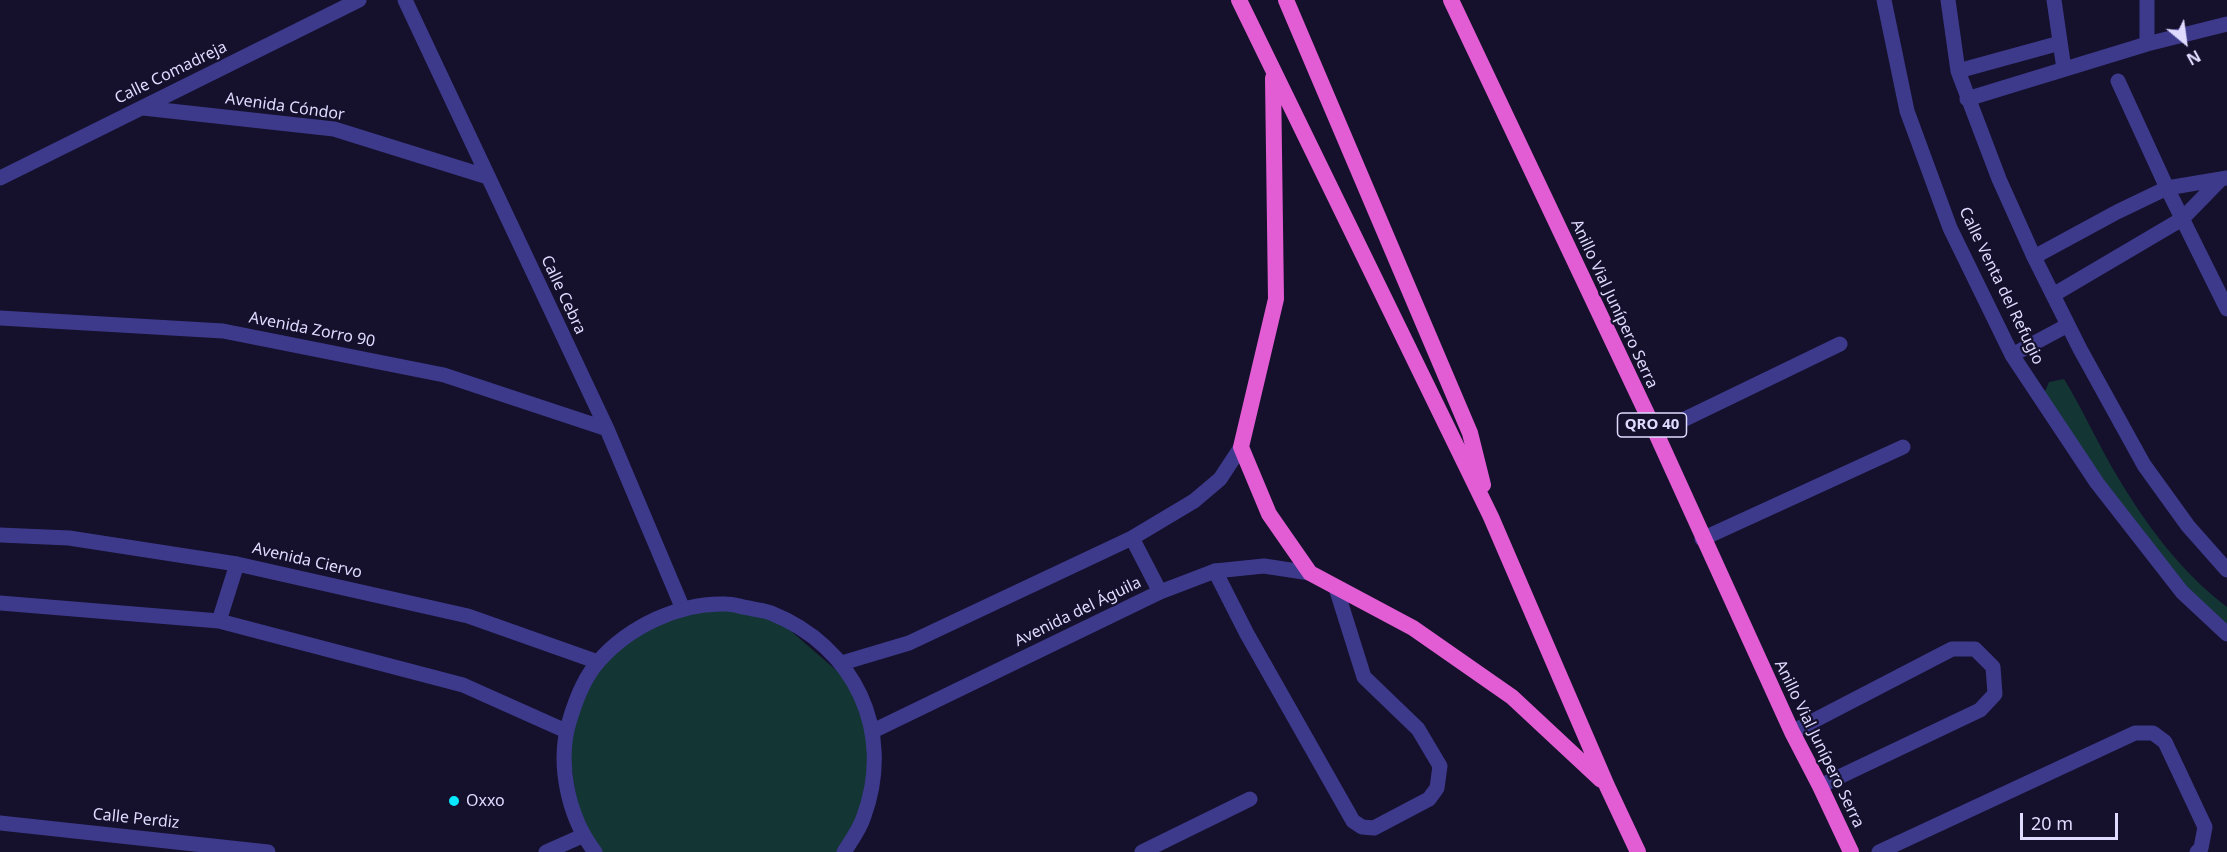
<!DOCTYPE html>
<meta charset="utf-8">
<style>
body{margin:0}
#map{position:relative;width:2227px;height:852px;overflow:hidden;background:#15102c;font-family:"Noto Sans",sans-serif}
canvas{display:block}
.north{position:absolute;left:2155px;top:12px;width:60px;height:60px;-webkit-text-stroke:4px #15102c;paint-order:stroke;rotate:151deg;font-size:16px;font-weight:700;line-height:24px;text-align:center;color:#dfdbff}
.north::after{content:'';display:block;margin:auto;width:21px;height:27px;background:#dfdbff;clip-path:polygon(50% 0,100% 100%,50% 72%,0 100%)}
.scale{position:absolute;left:2020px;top:813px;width:98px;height:27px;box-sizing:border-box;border:3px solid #dfdbff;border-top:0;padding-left:8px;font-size:18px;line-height:21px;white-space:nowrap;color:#dfdbff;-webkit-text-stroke:4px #15102c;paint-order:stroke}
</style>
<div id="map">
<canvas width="2227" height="852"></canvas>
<div class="north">N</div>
<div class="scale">20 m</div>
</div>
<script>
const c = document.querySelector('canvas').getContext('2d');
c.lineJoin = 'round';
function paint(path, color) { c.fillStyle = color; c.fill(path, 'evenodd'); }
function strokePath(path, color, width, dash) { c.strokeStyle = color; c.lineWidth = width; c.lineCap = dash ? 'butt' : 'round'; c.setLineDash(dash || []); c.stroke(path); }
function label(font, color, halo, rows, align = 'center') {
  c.font = font + ' "Noto Sans",sans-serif'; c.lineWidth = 4.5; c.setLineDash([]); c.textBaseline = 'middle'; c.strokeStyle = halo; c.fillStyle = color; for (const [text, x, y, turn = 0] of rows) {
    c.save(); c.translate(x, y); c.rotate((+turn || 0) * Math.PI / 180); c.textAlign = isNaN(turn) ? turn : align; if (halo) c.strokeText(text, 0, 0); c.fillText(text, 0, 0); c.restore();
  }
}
const green = new Path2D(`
 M2064,379C2083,410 2098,444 2117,476C2147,526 2181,572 2227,607V627L2177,577L2128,515L2043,396L2049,382Z
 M683,609L769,612L859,690L875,776L844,852H599L582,836L566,731L598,662Z`);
const service = new Path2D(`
 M1656,433L1840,344
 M1702,539L1903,447
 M1215,571L1247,634L1353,821L1362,827L1374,828L1429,799L1437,788L1440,766L1418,729L1364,677L1336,588
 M1792,732L1952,649H1975L1993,667L1995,694L1980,710L1820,786
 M1879,852L2135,733H2153L2165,742L2205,827L2201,848L2197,852`);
const minor = new Path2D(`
 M405,0L607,429L683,609
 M1884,0L1907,111L1950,228L2012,355L2097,483L2182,592L2227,634
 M1948,0L1958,71L1999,179L2034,257L2080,349L2144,465L2188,526L2227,570
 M2054,0L2064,69
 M2147,44V0
 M1958,71L2060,43
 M2118,81L2167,188L2227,309
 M1967,99L2147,44L2227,24
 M143,108L334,129L488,177
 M0,178L359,0
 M2034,257L2117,212L2167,188L2227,178
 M2053,295L2182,219L2221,179
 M0,318L223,331L444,375L607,429
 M2012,355L2068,325
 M0,823L268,852
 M546,852L582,836
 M1142,852L1250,799`);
const tertiary = new Path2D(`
 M0,535L69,538L237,564L468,616L598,662
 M1132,538L1160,592
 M0,603L219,621L463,685L566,731
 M219,621L237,564
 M842,663L909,643L1132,538L1194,501L1220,479L1241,447
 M873,731L1160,592L1215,571L1264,566L1310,573
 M595,852C568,817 556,762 570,719C576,699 584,678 598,662C628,627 680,602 726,604C734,604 741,607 749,608C756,610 764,610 771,613C854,646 895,731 864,816C860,829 851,841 844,852`);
const trunk = new Path2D(`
 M1239,0L1491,517L1607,786L1638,852
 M1286,0L1470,433L1483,485
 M1451,0L1656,433L1792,732L1820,786L1851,852
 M1273,78L1276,299L1241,447L1269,514L1310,573L1413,628L1512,697L1601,780`);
const markers = [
 [454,801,6,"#07e7ff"]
];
const shields = [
 [1652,425,69]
];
const shieldNames = [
 ["QRO 40",1652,425]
];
const streetNames = [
 ["Calle Comadreja",171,73,-26],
 ["Avenida Cóndor",285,107,8],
 ["Calle Venta del Refugio",2001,286,64],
 ["Calle Cebra",563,295,65],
 ["Anillo Vial Junípero Serra",1614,304,65],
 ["Avenida Zorro 90",312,330,11],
 ["Avenida Ciervo",307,561,13],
 ["Avenida del Águila",1078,612,-26],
 ["Anillo Vial Junípero Serra",1819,744,64],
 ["Calle Perdiz",136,819,6]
];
const poiNames = [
 ["Oxxo",466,801]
];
paint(green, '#133634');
strokePath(service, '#3d3a8c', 15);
strokePath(minor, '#3d3a8c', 15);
strokePath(tertiary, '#3d3a8c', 15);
strokePath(trunk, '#e25cd3', 16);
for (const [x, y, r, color] of markers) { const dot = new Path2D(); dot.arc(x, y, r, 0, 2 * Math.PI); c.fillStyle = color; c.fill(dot); strokePath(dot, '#15102c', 2); }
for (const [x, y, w] of shields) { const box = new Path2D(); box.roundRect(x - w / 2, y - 12, w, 24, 4.5); c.fillStyle = '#15102c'; c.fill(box); strokePath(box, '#dfdbff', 1.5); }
label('bold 15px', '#dfdbff', null, shieldNames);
label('16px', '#dfdbff', '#15102c', streetNames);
label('16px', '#dfdbff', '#15102c', poiNames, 'left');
</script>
